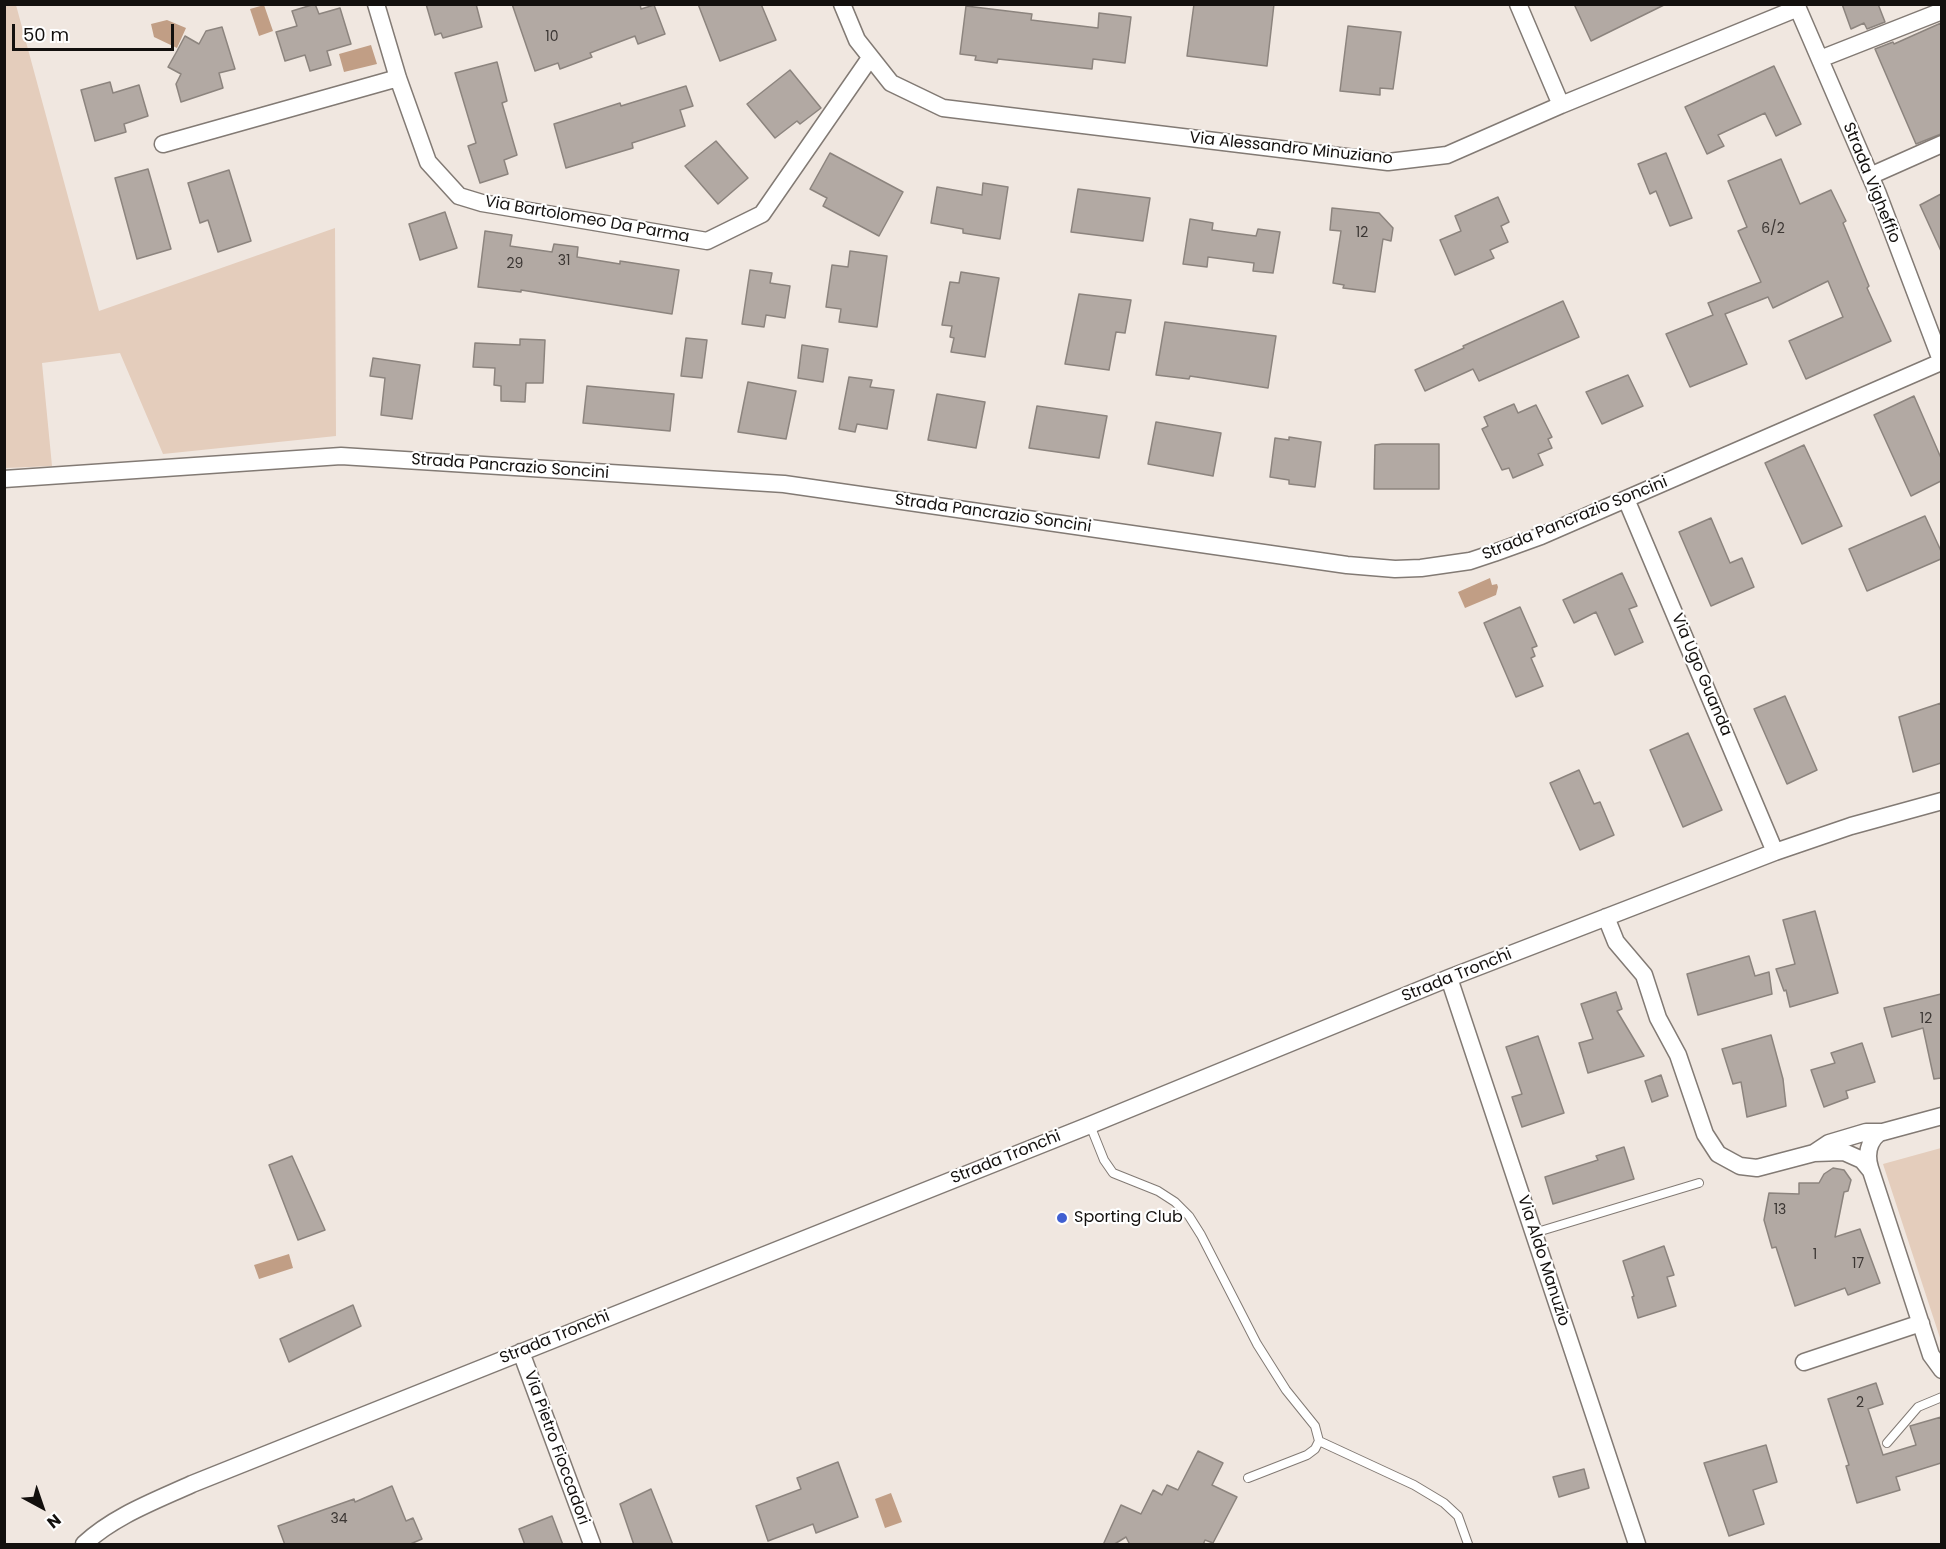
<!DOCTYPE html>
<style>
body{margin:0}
#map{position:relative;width:1946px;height:1549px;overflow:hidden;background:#f0e7e0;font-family:Poppins,sans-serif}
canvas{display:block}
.frame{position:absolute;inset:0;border:6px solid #13100e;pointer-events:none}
.north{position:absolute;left:12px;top:1477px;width:60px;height:60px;-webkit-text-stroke:4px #fff;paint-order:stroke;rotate:140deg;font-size:16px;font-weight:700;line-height:24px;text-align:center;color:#13100e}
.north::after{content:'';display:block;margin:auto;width:21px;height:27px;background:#13100e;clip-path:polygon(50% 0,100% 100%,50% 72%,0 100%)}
.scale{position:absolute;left:12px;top:24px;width:162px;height:27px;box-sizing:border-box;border:3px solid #13100e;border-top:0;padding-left:8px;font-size:18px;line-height:21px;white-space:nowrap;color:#13100e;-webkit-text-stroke:4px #fff;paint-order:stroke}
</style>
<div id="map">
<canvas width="1946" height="1549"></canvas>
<div class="frame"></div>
<div class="north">N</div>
<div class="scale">50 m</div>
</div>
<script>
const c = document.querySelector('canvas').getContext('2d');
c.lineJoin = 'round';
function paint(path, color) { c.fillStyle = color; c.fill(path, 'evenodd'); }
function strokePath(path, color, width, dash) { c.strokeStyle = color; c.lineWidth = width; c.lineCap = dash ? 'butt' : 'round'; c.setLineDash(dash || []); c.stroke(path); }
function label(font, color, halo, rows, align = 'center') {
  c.font = font + ' Poppins,sans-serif'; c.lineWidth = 4.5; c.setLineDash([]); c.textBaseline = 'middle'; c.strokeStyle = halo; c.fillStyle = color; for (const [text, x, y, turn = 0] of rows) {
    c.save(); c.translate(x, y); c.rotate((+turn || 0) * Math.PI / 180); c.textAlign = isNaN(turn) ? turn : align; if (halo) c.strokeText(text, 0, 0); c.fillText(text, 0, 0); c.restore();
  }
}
const green = new Path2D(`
 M16,5L99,311L335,228L336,436L163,454L120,353L42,363L52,466L5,468L4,5Z
 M1941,1148H1942L1941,1341L1883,1164Z`);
const water = new Path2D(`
 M264,5L273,31L259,36L250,9Z
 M167,20L186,28L177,48L154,37L151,24Z
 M371,45L377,64L344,72L339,54Z
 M1490,578L1492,585L1497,584L1498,587L1496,595L1465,608L1458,592Z
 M289,1254L293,1268L259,1279L254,1265Z
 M891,1493L902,1522L885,1528L875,1499Z`);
const building = new Path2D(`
 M315,4L319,14L340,8L351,44L327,51L331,65L310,71L305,55L285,61L276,32L297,26L292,11Z
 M426,4H476L482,27L443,38L441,33L435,35Z
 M512,4H640L641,9L654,5L665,34L638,44L635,36L590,53L592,57L560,69L558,63L535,71Z
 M698,4H761L776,40L720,61Z
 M1194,4H1274L1267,66L1187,56Z
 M1574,4H1666L1591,41Z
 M1842,4H1878L1885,22L1867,29L1864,23L1851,29Z
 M966,6L1032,14L1031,20L1098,28L1099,13L1131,17L1125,63L1093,59L1092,69L998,59L997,63L975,60L976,56L960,54Z
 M1941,23V134L1916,144L1875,49L1893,42L1894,44Z
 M1348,26L1401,32L1393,89L1380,88V95L1340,91Z
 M222,27L235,69L219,73L223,88L181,102L176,84L181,74L168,67L177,51L185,36L199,44L206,31Z
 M497,62L507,101L502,103L517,155L504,160L508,174L480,183L468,146L476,143L455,73Z
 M1774,66L1801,124L1776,136L1765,113L1718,135L1724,146L1707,154L1685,107Z
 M790,70L821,108L800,124L797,121L775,138L747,104Z
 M110,82L113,93L139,85L148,116L124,124L126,132L95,141L81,90Z
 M686,86L693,106L680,110L685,126L632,143L633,148L566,168L554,124L620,103L621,106Z
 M716,141L748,178L718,204L685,166Z
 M830,153L903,192L879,236L823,206L827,198L810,189Z
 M1666,153L1692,218L1670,226L1656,191L1650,194L1638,164Z
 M1781,159L1800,204L1831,190L1846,221L1843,223L1869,286L1867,288L1891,341L1806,379L1789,341L1843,317L1828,281L1773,308L1768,297L1725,314L1747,364L1690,387L1666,334L1713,315L1708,303L1761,282L1738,231L1747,227L1728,181Z
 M148,169L171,249L137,259L115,178Z
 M229,170L251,241L218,252L208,220L200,223L188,183Z
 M983,183L1008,187L1000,239L963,233V229L931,223L937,187L982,195Z
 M1078,189L1150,198L1143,241L1071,232Z
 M1941,194V251L1920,205Z
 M1498,197L1509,222L1501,226L1508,242L1490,250L1494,258L1455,275L1440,240L1461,231L1455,216Z
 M1332,208L1379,213L1393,228L1391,241L1383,239L1375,292L1343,288L1344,285L1333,283L1341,231L1330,230Z
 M445,212L457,248L420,260L409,224Z
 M1190,219L1213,223L1212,230L1233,233L1256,236L1258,229L1280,232L1273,273L1253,271L1254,263L1208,257L1207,267L1183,264Z
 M485,231L512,235L510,246L552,252L554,244L578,247L577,257L620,264V261L679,270L672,314L521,290V292L478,287Z
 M850,251L887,256L877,327L839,322L841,309L826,307L832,265L848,267Z
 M750,270L772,273L770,283L790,286L785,318L766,315L764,327L742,324Z
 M961,272L999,278L985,357L951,352L954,338L950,337L952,326L942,325L950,282L959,283Z
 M1079,294L1131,300L1125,333L1116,332L1109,370L1065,364Z
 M1563,301L1579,337L1479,381L1473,369L1425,391L1415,370L1464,348L1463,346Z
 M1165,322L1276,336L1268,388L1190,376L1189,379L1156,375Z
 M686,338L707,340L702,378L681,376Z
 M520,339L545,340L543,383H526L525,402L501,401V386L494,385L495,368L473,367L475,343L520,345Z
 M802,345L828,349L823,382L798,378Z
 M373,358L420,365L412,419L381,415L385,378L370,376Z
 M1628,375L1643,406L1602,424L1586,392Z
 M849,377L872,380L870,387L894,390L887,429L857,424L855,432L839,429Z
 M748,382L796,391L786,439L738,432Z
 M587,386L674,394L670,431L583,423Z
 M937,394L985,402L976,448L928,440Z
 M1914,396L1941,458V481L1911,496L1874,415Z
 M1514,404L1518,413L1536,405L1552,437L1548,439L1552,448L1538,454L1543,465L1513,478L1509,468L1502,470L1482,429L1488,426L1484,417Z
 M1037,406L1107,416L1099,458L1029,448Z
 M1156,422L1221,433L1213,476L1148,464Z
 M1289,437L1321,442L1315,487L1289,484V480L1270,477L1275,438L1289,440Z
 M1382,444H1439V489H1374L1375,445Z
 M1804,445L1842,526L1802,544L1765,463Z
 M1925,516L1941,551V559L1867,591L1849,549Z
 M1711,518L1730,563L1742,558L1754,587L1711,606L1679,532Z
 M1622,573L1637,606L1629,609L1643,642L1615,655L1596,612L1574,623L1563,600Z
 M1520,607L1537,646L1532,648L1535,656L1531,658L1543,686L1516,697L1484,623Z
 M1785,696L1817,770L1787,784L1754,709Z
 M1941,703V763L1913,772L1899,717Z
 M1688,733L1722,810L1683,827L1650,750Z
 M1579,770L1594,804L1600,802L1614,835L1580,850L1550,783Z
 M1815,911L1838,993L1790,1007L1786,990L1784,991L1776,969L1795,964L1783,920Z
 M1749,956L1755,976L1769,972L1772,994L1698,1015L1687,974Z
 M1616,992L1622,1009L1617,1011L1644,1056L1588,1073L1579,1043L1593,1039L1581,1004Z
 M1941,994V1078L1934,1079L1923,1028L1892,1037L1884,1008Z
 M1771,1035L1783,1079L1786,1106L1747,1117L1741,1082L1733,1084L1722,1049Z
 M1538,1036L1564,1113L1522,1127L1512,1097L1522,1094L1506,1047Z
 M1862,1043L1875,1082L1846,1091L1848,1098L1824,1107L1811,1070L1835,1063L1831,1053Z
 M1661,1075L1668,1096L1652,1102L1645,1081Z
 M1624,1147L1634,1179L1553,1204L1545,1177L1598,1160L1596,1156Z
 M292,1156L325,1230L298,1240L269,1165Z
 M1833,1168L1844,1170L1851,1180L1848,1191L1844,1192L1835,1237L1860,1229L1880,1283L1848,1295L1845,1288L1795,1306L1776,1247L1772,1248L1764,1220L1769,1193L1799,1194V1183H1819L1824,1174Z
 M1664,1246L1674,1275L1667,1277L1676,1306L1638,1318L1632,1297L1634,1296L1623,1261Z
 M353,1305L361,1326L289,1362L280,1339Z
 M1876,1383L1883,1404L1868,1409L1883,1455L1916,1445L1910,1426L1941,1417V1463L1896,1477L1900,1490L1857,1503L1846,1466L1849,1465L1828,1399Z
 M1766,1445L1777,1482L1753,1490L1764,1524L1729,1536L1704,1463Z
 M1198,1451L1223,1463L1212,1485L1237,1497L1213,1543L1205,1540L1203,1545H1130L1126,1537L1113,1545H1103L1121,1505L1141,1514L1153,1490L1162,1495L1167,1485L1178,1490Z
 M838,1462L858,1517L816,1533L813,1524L768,1541L756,1506L801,1489L797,1478Z
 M1584,1469L1589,1488L1559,1497L1553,1477Z
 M392,1486L406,1521L413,1518L422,1539L408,1545H285L278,1526L354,1499L355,1502Z
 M651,1489L673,1545H634L620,1504Z
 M552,1516L563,1545H525L519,1529Z`);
const lane = new Path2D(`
 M1090,1125L1104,1160L1113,1173L1158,1191L1175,1202L1189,1216L1201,1235L1257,1344L1286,1390L1315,1426L1319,1441L1315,1449L1307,1455L1248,1478
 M1534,1233L1699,1183
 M1319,1441L1414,1485L1444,1503L1458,1516L1468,1544
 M1887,1443L1918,1407L1942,1397`);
const street = new Path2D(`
 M376,4L398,78L428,162L459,196L482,203L707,241L762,214L870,58
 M842,4L857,40L891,83L943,108L1388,162L1447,155L1561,105L1798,8
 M1518,4L1561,105
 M1796,4L1878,194L1942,363
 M1820,59L1942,11
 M163,144L398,78
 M1870,176L1942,144
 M4,479L341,456L784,484L1347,565L1395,569L1421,568L1470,561L1494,553L1541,536L1941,362
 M1626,499L1775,852
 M1606,917L1616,942L1644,975L1658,1018L1678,1055L1705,1134L1718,1154L1740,1166L1757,1168L1814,1153L1844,1152L1862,1160L1871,1171
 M1449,978L1637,1544
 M1942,1116L1879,1133C1868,1142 1866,1155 1870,1168L1931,1355L1942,1370
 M1814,1153L1829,1143L1866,1132H1883
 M521,1352L592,1544
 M1804,1362L1921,1323
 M84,1544C114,1516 155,1501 192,1484L1090,1125L1449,978L1775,852L1851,826L1942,801`);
const markers = [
 [1062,1218,6,"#405fd1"]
];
const numberNames = [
 ["10",552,37],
 ["6/2",1773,229],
 ["12",1362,233],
 ["31",564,261],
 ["29",515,264],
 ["12",1926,1019],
 ["13",1780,1210],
 ["1",1815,1255],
 ["17",1858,1264],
 ["2",1860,1403],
 ["34",339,1519]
];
const streetNames = [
 ["Via Alessandro Minuziano",1291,149,6],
 ["Strada Vigheffio",1871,183,68],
 ["Via Bartolomeo Da Parma",587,220,10],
 ["Strada Pancrazio Soncini",510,467,4],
 ["Strada Pancrazio Soncini",993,514,8],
 ["Strada Pancrazio Soncini",1575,519,-22],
 ["Via Ugo Guanda",1701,675,67],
 ["Strada Tronchi",1457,976,-22],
 ["Strada Tronchi",1006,1158,-22],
 ["Via Aldo Manuzio",1543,1261,72],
 ["Strada Tronchi",555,1338,-22],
 ["Via Pietro Fioccadori",556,1448,70]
];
const poiNames = [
 ["Sporting Club",1074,1218]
];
paint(green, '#e4cdbc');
paint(water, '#c19e85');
paint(building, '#b2a9a3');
strokePath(building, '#8c847e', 1.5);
strokePath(lane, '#827a74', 10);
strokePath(street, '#827a74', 19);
strokePath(lane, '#fff', 8);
strokePath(street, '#fff', 16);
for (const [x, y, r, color] of markers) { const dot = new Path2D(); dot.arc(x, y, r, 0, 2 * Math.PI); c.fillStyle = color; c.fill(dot); strokePath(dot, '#fff', 2); }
label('14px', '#3b3633', null, numberNames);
label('16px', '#13100e', '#fff', streetNames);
label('16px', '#13100e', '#fff', poiNames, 'left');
</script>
